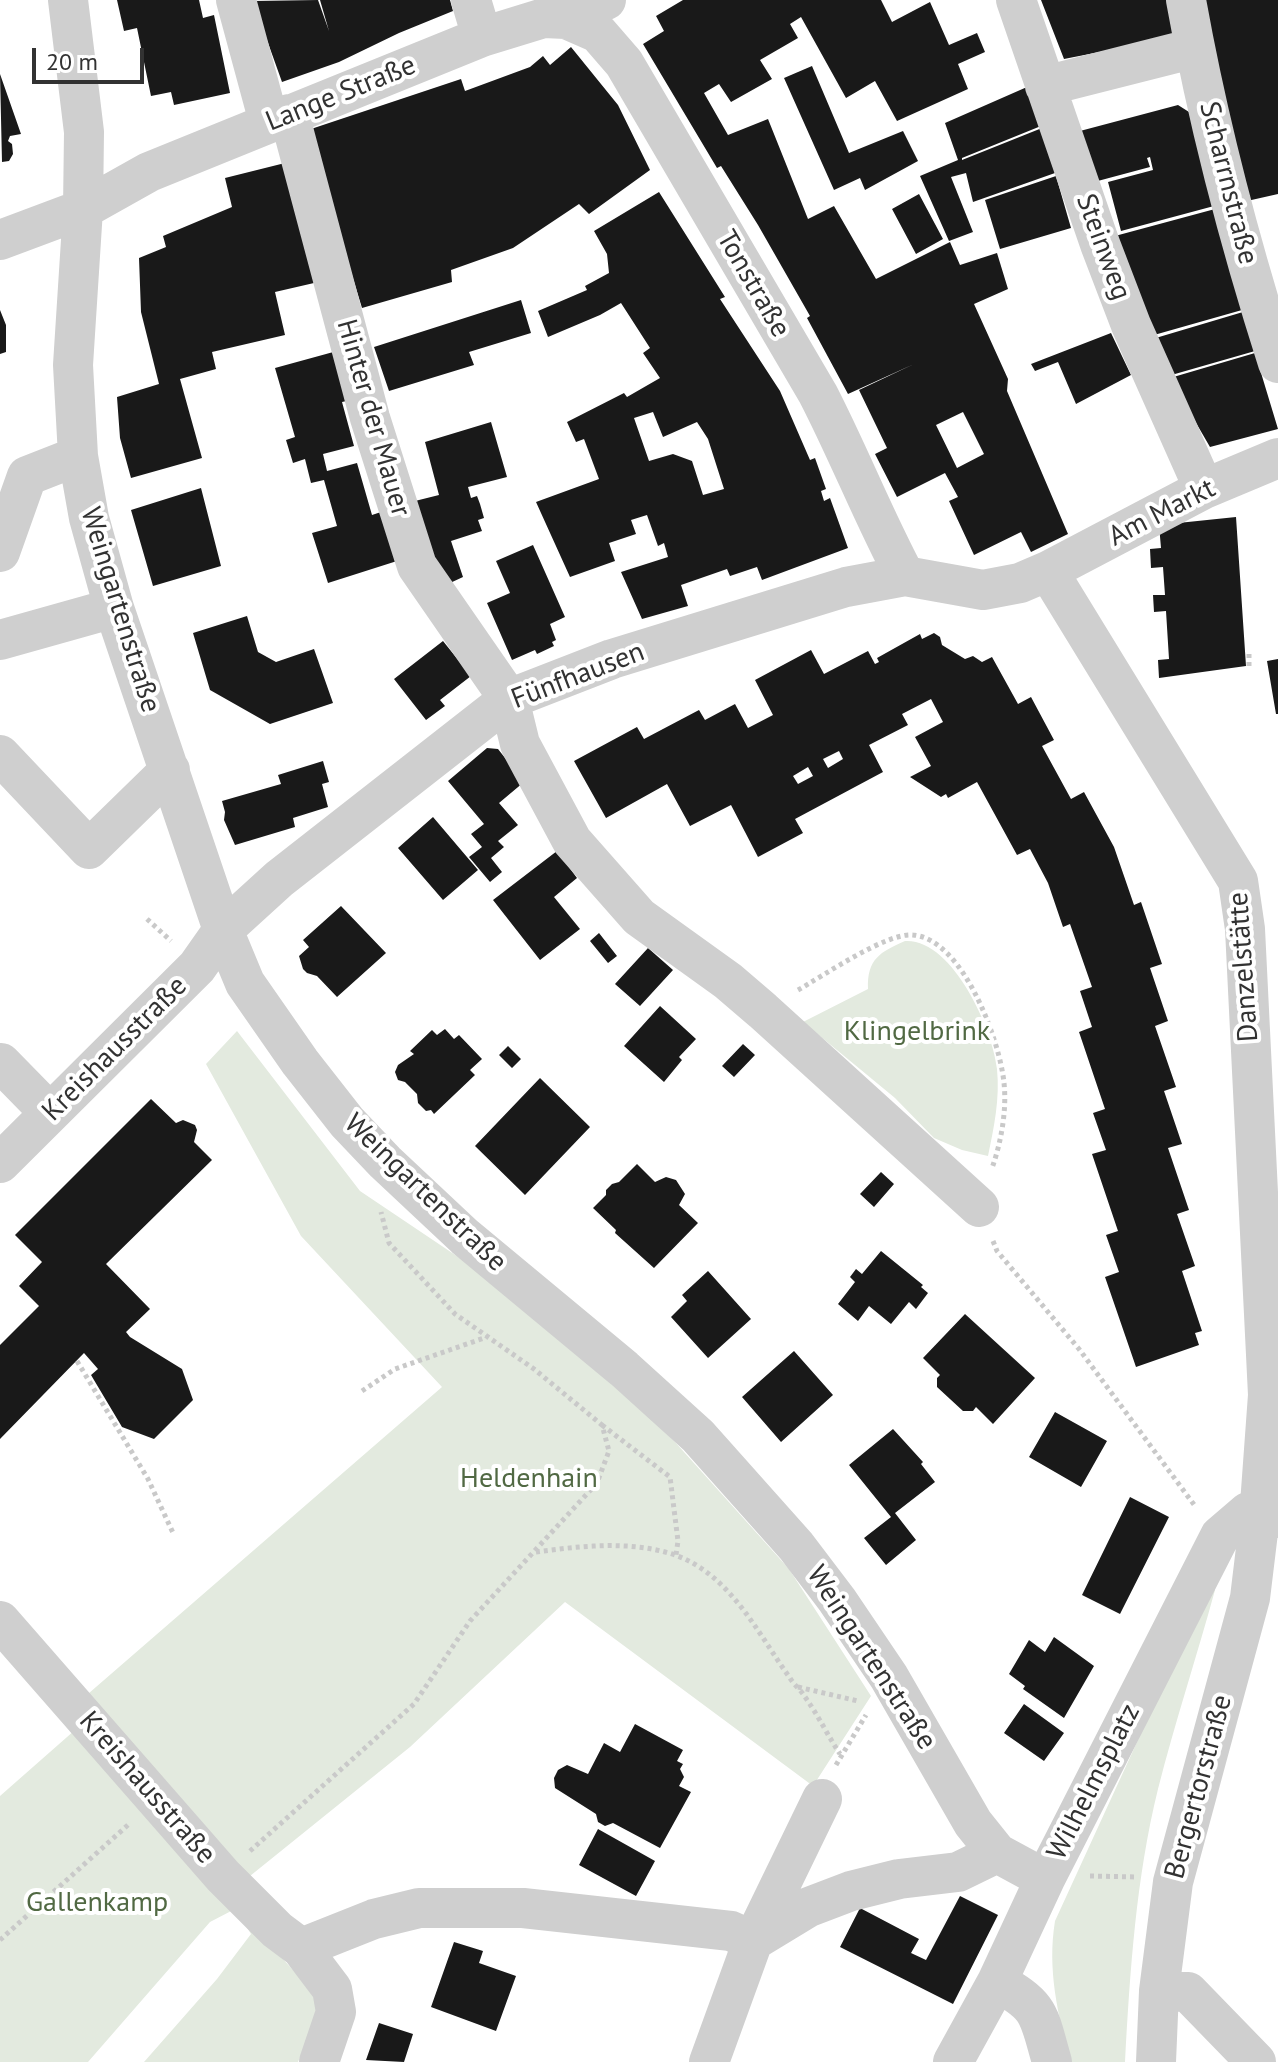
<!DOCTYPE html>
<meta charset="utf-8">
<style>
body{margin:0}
#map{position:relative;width:1278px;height:2062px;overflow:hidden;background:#fff;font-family:"PT Sans",sans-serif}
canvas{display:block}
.scale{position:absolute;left:32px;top:48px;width:112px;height:36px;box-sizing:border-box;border:4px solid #323232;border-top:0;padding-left:10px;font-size:24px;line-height:28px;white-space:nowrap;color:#323232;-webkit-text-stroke:6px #fff;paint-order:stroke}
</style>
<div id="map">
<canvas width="1278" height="2062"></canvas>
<div class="scale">20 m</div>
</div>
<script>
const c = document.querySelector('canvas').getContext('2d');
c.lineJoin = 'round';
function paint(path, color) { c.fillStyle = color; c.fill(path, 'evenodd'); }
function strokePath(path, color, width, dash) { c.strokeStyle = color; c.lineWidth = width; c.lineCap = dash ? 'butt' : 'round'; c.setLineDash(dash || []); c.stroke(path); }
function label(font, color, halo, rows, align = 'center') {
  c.font = font + ' "PT Sans",sans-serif'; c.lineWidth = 8; c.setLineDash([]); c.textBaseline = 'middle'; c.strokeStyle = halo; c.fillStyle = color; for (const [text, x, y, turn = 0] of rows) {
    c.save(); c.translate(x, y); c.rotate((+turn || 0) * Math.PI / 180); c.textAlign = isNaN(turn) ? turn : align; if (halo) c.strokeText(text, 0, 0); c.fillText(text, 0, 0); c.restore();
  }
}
const green = new Path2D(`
 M905,941C952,938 993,1029 997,1069C1000,1099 994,1127 988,1156L962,1150L934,1138L895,1098L803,1022L868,989C867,959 880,952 905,941Z
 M237,1031L360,1191L485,1275L594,1365L675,1442L789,1569L871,1696L813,1786L565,1602L410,1747L250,1876L81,1700L442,1387L301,1236L206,1064Z
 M1212,1589L1215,1590C1197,1656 1175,1722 1158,1789C1136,1878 1130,1971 1125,2062H1070C1058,2014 1047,1970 1055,1921L1176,1657Z
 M75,1730L322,2002L298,2062H144L217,1979L251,1934L235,1909L210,1922L88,2062H0V1796Z`);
const building = new Path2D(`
 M117,0H199L203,18L214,15L230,93L174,105L171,92L151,96L137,28L124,31Z
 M318,0L329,31L320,0H450L453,11L399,33L339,62L282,82L253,1Z
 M683,0H881L892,22L930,2L949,45L977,33L985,52L958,64L968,89L897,121L875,81L846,98L801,17L790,24L798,38L760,60L772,79L731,102L719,84L704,93L728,135L768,119L808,219L834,206L876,279L950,242L960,265L997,253L1008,289L974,304L1008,379L1007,391L1068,534L1031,552L1021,532L974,555L949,501L958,497L945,473L897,497L875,454L887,448L859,390L914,364L848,394L807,318L810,316L758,225L721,166L717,168L643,44L664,31L656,16ZM963,412L984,454L957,468L936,425Z
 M1041,0H1169L1176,37L1064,59Z
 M1204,0H1278V194L1247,201Z
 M571,47L618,105L650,170L589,214L579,204L513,248L451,270L452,282L362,308L308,130L461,79L465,91L530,67L543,56L550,65Z
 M812,66L849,153L903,131L918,161L865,190L860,178L834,190L784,78Z
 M0,74L21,134L10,136L8,141L12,144L13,154L9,161L2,162Z
 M1027,87L1041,126L962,158V160L1042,128L1055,173L973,202L966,173L951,177L973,232L949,241L920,176L958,160L945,123Z
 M1178,105L1189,112L1214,206L1121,231L1108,182L1153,170L1150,157L1147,158L1150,167L1094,182L1080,131Z
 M285,163L314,283L275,292L285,335L212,352L216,369L180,379L202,458L131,478L120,438L117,397L159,384L141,312L139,258L166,247L163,236L232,207L225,178Z
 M1056,176L1071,228L1000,249L985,200Z
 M659,192L725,297L720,299L780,391L810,460L815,458L826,489L821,491L824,501L830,498L848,548L762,580L757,567L730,576L727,569L681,585L688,606L642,619L621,572L668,557L664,543L658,546L647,515L631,520L636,534L609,543L615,561L570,577L536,502L599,479L584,439L576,442L567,422L624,393L627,397L660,378L643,353L650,348L621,303L600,315L548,337L538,311L587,290L585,286L609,273L607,254L594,231ZM653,412L663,437L697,422L708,439L724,489L703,495L692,461L673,454L649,461L634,418Z
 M919,194L943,239L916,254L892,209Z
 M1215,209L1242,310L1147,337L1115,236Z
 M521,300L531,333L469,352L474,365L389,391L374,347Z
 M0,310L6,325V352L0,354Z
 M1243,312L1255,351L1168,376L1149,340Z
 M1111,333L1131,375L1076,404L1058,362L1035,371L1031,364Z
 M337,351L351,400L342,402L354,446L323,454L327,471L357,463L372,515L381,512L397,561L328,583L312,533L337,526L324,480L311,483L305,459L293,463L286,440L295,437L275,368Z
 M1255,353L1278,429L1210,447L1170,378Z
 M491,422L507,477L468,487L471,498L477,496L480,504L484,518L478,520L482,531L451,541L463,577L450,583L437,570L415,501L439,495L425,442Z
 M201,488L221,566L153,586L131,510Z
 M1236,517L1246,666L1159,678L1158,660L1169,659L1166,611L1154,612L1153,595H1165L1163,567L1151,568L1150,549L1161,548L1159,525Z
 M533,545L565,617L550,624L556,640L552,642L554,646L537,654L535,650L512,660L487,603L510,593L496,561Z
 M247,616L258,652L276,662L314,649L333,703L270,724L210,690L193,633Z
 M934,633L940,637L942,645L965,659L973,656L982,662L992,657L1018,704L1031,697L1054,740L1042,746L1071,799L1084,792L1114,847L1134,905L1141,902L1162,964L1150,968L1168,1021L1155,1026L1176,1087L1164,1091L1182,1144L1168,1148L1189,1210L1177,1214L1195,1266L1182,1271L1202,1331L1195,1333L1199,1345L1136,1367L1105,1277L1119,1272L1106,1235L1118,1231L1092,1154L1106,1150L1093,1113L1105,1109L1079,1032L1092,1027L1080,991L1092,987L1070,924L1063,927L1048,883L1030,849L1017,855L977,782L948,798L946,794L941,797L910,777L931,766L915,737L943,722L931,699L902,714L908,725L869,745L883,772L795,819L803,833L758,857L731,805L690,826L667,784L606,818L574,761L637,727L644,739L699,710L705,720L735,704L748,728L773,715L755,680L811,650L824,674L868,651L875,664L879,662L877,658L920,634L922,639ZM839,751L843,759L828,768L823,759ZM808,767L813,776L798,784L793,776Z
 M443,641L471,676L440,700L445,706L426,720L394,679Z
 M1278,659V714H1276L1267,661Z
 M487,748L498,749L524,782L499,803L518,825L498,841L504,847L491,858L502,872L490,882L469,857L482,847L471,834L484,824L448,781Z
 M323,761L329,782L322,784L328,807L293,818L295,827L235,845L224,820L225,812L222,801L281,784L278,775Z
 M433,817L478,870L443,900L398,848Z
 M557,851L577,878L554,897L580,929L540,960L493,900Z
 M341,906L386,953L337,997L317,976L307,973L303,969L299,956L309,947L303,940Z
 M599,933L617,956L608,963L590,941Z
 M648,948L673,970L640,1006L615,984Z
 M660,1006L696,1039L679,1057L682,1060L664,1082L624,1046Z
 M445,1029L454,1039L459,1035L482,1059L470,1070L475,1075L434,1114L431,1110L426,1111L418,1103L417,1094L405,1082L398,1080L395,1072L398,1065L414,1054L410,1051L432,1030L437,1035Z
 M743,1044L755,1055L734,1077L722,1066Z
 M508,1046L521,1059L512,1068L499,1055Z
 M540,1078L590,1127L525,1195L475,1146Z
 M151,1099L176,1123L183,1120L195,1125L197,1130L194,1142L212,1160L106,1264L150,1309L126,1332L130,1337L182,1369L193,1400L154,1439L122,1427L91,1375L98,1369L84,1353L0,1439V1345L39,1306L19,1286L42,1262L15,1235Z
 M637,1164L655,1182L666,1177L676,1180L685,1194L679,1205L698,1223L654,1268L615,1233L616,1230L593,1208L606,1195V1190L612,1184L619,1182Z
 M881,1172L894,1184L874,1207L860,1194Z
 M881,1251L923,1285L921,1287L928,1293L916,1309L909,1302L891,1324L869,1306L858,1321L838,1304L855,1282L850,1277L856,1269L862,1274Z
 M708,1271L751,1319L708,1358L671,1317L687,1301L682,1295Z
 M965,1314L1035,1378L993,1424L976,1407L973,1411H963L937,1387V1378L940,1375L923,1358Z
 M794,1351L833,1395L781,1442L742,1397Z
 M1055,1412L1107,1441L1081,1487L1029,1457Z
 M893,1429L923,1462L921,1464L935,1482L895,1513L916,1540L886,1565L864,1538L891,1517L849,1465Z
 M1130,1497L1169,1517L1120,1614L1082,1595Z
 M1054,1637L1094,1666L1064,1718L1023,1689L1025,1686L1009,1674L1029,1640L1045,1652Z
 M1024,1704L1064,1733L1044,1761L1004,1733Z
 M635,1724L683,1750L677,1761L683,1764L680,1769L684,1777L679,1786L691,1792L660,1848L613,1823L605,1826L598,1822L596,1814L555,1788L554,1778L558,1770L567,1765L588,1774L604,1743L620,1752Z
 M598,1829L655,1861L636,1896L579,1865Z
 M960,1896L998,1915L953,2004L840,1947L860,1908L919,1939L911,1953L926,1960Z
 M454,1942L483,1951L479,1963L516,1976L496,2031L431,2007Z
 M379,2023L413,2034L404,2062L366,2060Z`);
const path = new Path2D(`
 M1249,654V669
 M147,919L171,941
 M798,990C823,976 887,932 913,935C963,939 1000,1041 1004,1083C1007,1110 1001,1143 992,1168
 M993,1241L997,1251L1079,1349L1195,1506
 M77,1361L148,1479L174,1535
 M362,1391L395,1369L487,1337
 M602,1425L670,1477L678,1541L676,1555
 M536,1552C581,1546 631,1540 675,1555C731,1575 758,1634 790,1678C794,1685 801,1690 805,1697C818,1715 828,1736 840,1754
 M798,1687L858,1701
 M836,1765L866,1715
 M250,1851L414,1704L470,1621L597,1483L609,1451L602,1425L534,1369L455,1314L389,1243L381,1212
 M1090,1876L1136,1877
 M0,1940L129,1824`);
const minor = new Path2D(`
 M68,0L84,132L83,209L73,365L78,456L89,518L114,608L223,930L245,983L300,1062L347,1122L385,1162L465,1237L624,1369L698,1436L796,1546L837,1600L889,1677L973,1823L997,1853L1045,1879
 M236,0L269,122
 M471,0L482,37
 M1016,0L1100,244L1131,325L1204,489
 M1186,0C1208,123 1240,244 1278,363
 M566,19L598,33L624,63L818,394C849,454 873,516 905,576
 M1045,86L1195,48
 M289,114L370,418L417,566L509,699L520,744L572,841L639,917L728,981L763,1011L979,1207
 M0,240L83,209L149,172L482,37L544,18L566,19L606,0
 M0,552L27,476L78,456
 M1048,571L1238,881L1245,929L1268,1395L1258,1532L1250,1598L1173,1882L1159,1991L1156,2062
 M0,640L114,608
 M0,755L89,849L170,770
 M1,1063L50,1113
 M0,1163L197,967L223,930L279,879L509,699L612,659L846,587L905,576L983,590L1020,583L1048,571L1204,489L1278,458
 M0,1621L223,1876L277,1930L301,1948L332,1989L336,2012L319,2062
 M301,1948L374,1919L419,1908H523L731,1931L753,1941L822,1799
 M997,1982C1042,2007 1038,2014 1052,2062
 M1159,1991L1188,1992L1256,2062
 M709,2062L753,1941L809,1907L851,1891L899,1879L958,1872L997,1853
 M953,2062L997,1982L1045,1879L1220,1536L1248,1512L1278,1518`);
const streetNames = [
 ["Lange Straße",341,94,-22],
 ["Scharrnstraße",1228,183,76],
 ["Steinweg",1103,247,70],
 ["Tonstraße",753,284,60],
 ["Hinter der Mauer",373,418,74],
 ["Am Markt",1162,513,-27],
 ["Weingartenstraße",120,610,73],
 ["Fünfhausen",578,676,-21],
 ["Danzelstätte",1244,967,-94],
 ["Kreishausstraße",115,1049,-45],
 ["Weingartenstraße",425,1193,44],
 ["Weingartenstraße",871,1658,57],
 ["Wilhelmsplatz",1094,1782,-63],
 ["Bergertorstraße",1199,1787,-75],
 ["Kreishausstraße",147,1788,49]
];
const parkNames = [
 ["Klingelbrink",917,1032],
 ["Heldenhain",529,1479],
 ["Gallenkamp",97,1903]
];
paint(green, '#e3eadf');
paint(building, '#191919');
strokePath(path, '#c9c9c9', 5, [4, 4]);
strokePath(minor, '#cfcfcf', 40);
label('28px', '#323232', '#fff', streetNames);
label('28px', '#516943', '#fff', parkNames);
</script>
